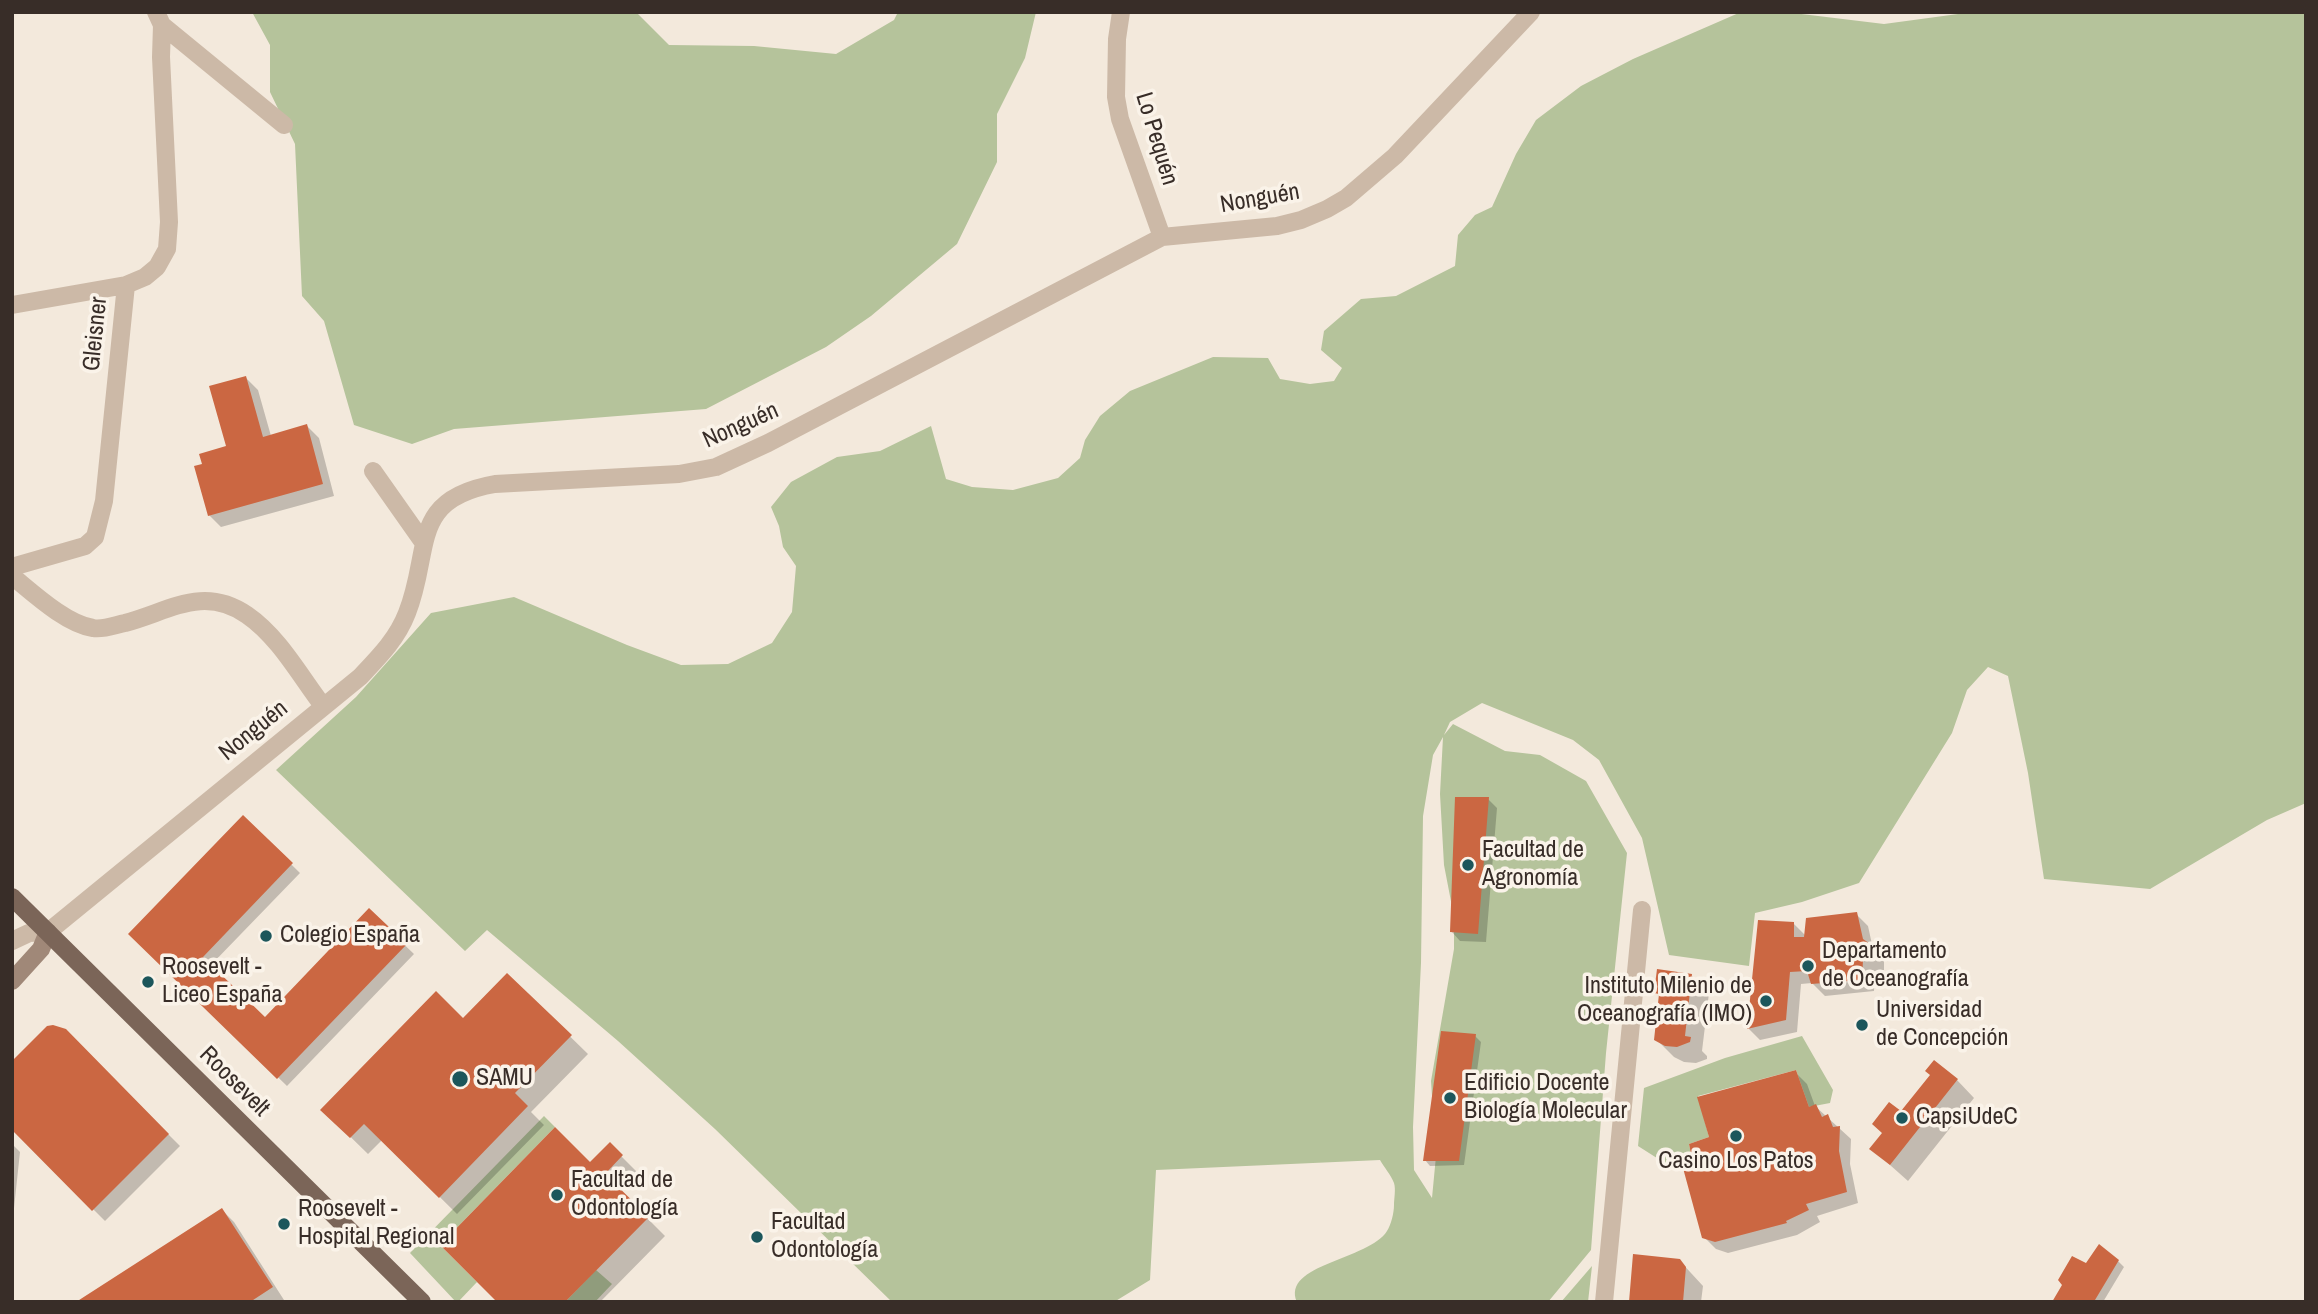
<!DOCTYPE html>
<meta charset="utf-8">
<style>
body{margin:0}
#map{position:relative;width:2318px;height:1314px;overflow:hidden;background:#f3e9dc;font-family:"Archivo Narrow",sans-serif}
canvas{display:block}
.frame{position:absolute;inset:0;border:14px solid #382d28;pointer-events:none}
</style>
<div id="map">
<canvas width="2318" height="1314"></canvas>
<div class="frame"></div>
</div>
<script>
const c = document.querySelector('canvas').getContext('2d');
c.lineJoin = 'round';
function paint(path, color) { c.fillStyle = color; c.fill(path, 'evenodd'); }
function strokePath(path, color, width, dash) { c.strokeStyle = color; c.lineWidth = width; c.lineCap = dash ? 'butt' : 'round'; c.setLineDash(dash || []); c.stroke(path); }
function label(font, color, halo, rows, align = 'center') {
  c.font = font + ' "Archivo Narrow",sans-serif'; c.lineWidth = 7; c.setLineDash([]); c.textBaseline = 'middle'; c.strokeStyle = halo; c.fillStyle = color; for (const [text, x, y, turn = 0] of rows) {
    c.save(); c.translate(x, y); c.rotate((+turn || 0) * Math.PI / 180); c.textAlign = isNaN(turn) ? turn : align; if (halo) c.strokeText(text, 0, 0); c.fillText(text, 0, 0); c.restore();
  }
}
const green = new Path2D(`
 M252,12H636L669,45L754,46L836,54L894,20L898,12H1036L1025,58L997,114V162L957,244L871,316L826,347L706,409L454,429L412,444L354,425L324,321L302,296L295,144L270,92V45Z
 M1741,12H1785L1884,24L1958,14L1959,12H2306V803L2267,820L2150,889L2044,879L2028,773L2008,676L1988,667L1967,690L1952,733L1859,883L1802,902L1755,913L1749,966L1669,955L1642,838L1599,760L1573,740L1482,703L1450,722L1444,735L1453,724L1505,751L1540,755L1586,781L1627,853L1606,1053L1591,1250L1548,1302H1297C1281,1264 1369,1260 1387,1231C1391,1225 1394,1213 1394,1205C1394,1199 1396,1189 1394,1183C1391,1175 1384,1167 1380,1160L1156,1170L1150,1280L1114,1302H892L715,1129L618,1041L487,930L465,951L276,770L356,697L431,613L514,597L627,645L681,665L728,664L772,643L792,612L796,566L783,547L779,526L771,507L791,482L837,457L880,451L931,426L946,479L972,487L1013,490L1058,478L1080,458L1085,440L1100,416L1130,391L1213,357L1268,358L1280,379L1310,384L1334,381L1342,368L1321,350L1324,331L1361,299L1396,296L1455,266L1458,235L1475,215L1492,207L1516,154L1536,120L1581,86L1633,59ZM1443,737L1440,794L1444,865L1454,917V949L1431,1081L1436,1156L1432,1198L1414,1170L1413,1127L1421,963L1423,816L1433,755Z
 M1802,1036L1833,1090L1830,1103L1809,1107L1796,1070L1698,1096L1709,1137L1689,1144L1691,1154L1680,1157L1671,1167L1638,1146L1644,1088L1725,1058Z
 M544,1116L555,1127L440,1245L477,1282L458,1302H456L410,1253Z
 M1592,1266L1588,1302H1561Z
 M596,1270L612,1284L595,1302H565Z`);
const shadow = new Path2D(`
 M246,378L258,390L271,436L307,426L319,438L334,496L221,527L209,515L204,465L228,448Z
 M1488,799L1497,808L1486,942L1460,941L1452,932Z
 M243,817L300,873L210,966L265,1019L369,911L414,954L287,1086L131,934Z
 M1856,914L1868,926L1873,949L1884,959V970L1875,972L1874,991L1825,996L1812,983L1801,984L1797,1032L1760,1040L1749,1029L1759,922L1793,923L1806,936Z
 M507,975L588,1054L531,1112L544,1125L457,1214L382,1140L368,1154L323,1110L463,1020Z
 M1692,976L1709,993L1702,1051L1707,1056V1059L1696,1063L1684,1062L1674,1057L1656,1039L1661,996L1656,992Z
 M64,1030L180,1146L105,1221L12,1128Z
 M1475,1036L1481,1042L1464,1165L1430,1166L1425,1160Z
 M1795,1072L1807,1084L1815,1106L1851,1139L1850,1164L1858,1203L1817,1216L1820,1222L1797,1235L1728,1253L1716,1249L1704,1237L1693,1155Z
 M1957,1080L1974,1098L1908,1181L1872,1149L1901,1114Z
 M12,1144L20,1152L12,1227Z
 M610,1145L639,1174L621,1192L665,1236L600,1302H499L590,1164Z
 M222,1210L234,1222L284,1300L280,1302H79Z
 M1679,1260L1703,1286L1701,1302H1631Z
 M2118,1261L2124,1267L2103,1302H2054L2064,1285L2087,1266Z`);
const building = new Path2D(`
 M246,376L263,437L307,424L323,484L208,516L194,466L202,464L199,454L226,446L209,386Z
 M1455,797H1489L1478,934L1450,932Z
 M243,815L293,863L203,957L265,1017L369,908L407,944L277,1079L128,934Z
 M1857,912L1863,939L1873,946V958L1863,960L1862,980L1811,984L1807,971L1790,972L1786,1020L1747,1029L1758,920L1794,922V937H1804L1806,918Z
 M1657,969L1692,974L1685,1036L1691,1037L1690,1042L1677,1047L1665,1046L1654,1040L1659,994L1654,993Z
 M507,973L572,1035L515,1093L528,1106L439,1198L364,1124L350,1138L320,1110L436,991L463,1018Z
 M53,1025L66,1029L169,1134L92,1211L12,1130V1061L47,1026Z
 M1441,1031L1476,1034L1459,1161H1423Z
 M1934,1060L1958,1079L1890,1165L1869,1149L1882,1133L1872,1124L1889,1102L1901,1111L1930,1075L1925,1071Z
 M1796,1070L1809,1107L1816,1104L1822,1117L1828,1114L1833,1127L1840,1126L1839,1151L1847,1192L1806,1204L1809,1210L1786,1221L1787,1223L1715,1242L1702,1238L1680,1157L1691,1154L1689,1144L1709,1137L1697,1097Z
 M555,1127L590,1162L610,1142L623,1155L605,1174L649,1217L565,1302H497L440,1245Z
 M222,1208L273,1287L250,1302H76Z
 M2099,1244L2119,1260L2095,1300L2098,1302H2052L2062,1285L2058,1280L2072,1256L2086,1263Z
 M1633,1254L1680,1259L1686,1267L1683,1302H1629Z`);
const pedestrian = new Path2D(`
 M1604,1302L1642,910`);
const minor = new Path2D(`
 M1121,12L1117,39L1116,97L1120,119L1162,237
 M162,25L284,125
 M12,305L126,285L145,277L157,267L167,249L169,222L161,57L162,25L156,12
 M373,471L423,542
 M12,567L85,546L95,537L104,501L126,285
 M12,576C33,593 66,624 93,628C103,630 115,625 125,623C170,611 203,585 247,615C279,637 300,676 323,706
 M12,941L29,933L48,932L360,677C379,657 397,639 407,613C432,551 408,499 495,484L679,474L716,467L768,443L1162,237L1277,226L1301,220L1327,209L1346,198L1395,156L1531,12`);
const secondary = new Path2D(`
 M12,981L41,949L48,932`);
const primary = new Path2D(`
 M12,897L422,1302`);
const markers = [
 [1468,865,7,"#1c565b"],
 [266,936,7,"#1c565b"],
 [1808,966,7,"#1c565b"],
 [148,982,7,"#1c565b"],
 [1766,1001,7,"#1c565b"],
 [1862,1025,7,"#1c565b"],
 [460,1079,9,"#1c565b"],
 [1450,1098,7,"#1c565b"],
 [1902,1118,7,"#1c565b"],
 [1736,1136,7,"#1c565b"],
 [557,1195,7,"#1c565b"],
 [284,1224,7,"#1c565b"],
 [757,1237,7,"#1c565b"]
];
const streetNames = [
 ["Lo Pequén",1156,139,73],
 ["Nonguén",1260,199,-10],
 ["Gleisner",96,334,-84],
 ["Nonguén",741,426,-24],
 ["Nonguén",254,731,-39],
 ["Roosevelt",234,1082,45]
];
const poiNames = [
 ["Facultad de",1482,851],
 ["Agronomía",1482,879],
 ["Colegio España",280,936],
 ["Departamento",1822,952],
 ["de Oceanografía",1822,980],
 ["Roosevelt -",162,968],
 ["Liceo España",162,996],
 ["Instituto Milenio de",1752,987,"right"],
 ["Oceanografía (IMO)",1752,1015,"right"],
 ["Universidad",1876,1011],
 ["de Concepción",1876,1039],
 ["SAMU",476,1079],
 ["Edificio Docente",1464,1084],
 ["Biología Molecular",1464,1112],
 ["CapsiUdeC",1916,1118],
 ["Casino Los Patos",1736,1162,"center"],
 ["Facultad de",571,1181],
 ["Odontología",571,1209],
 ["Roosevelt -",298,1210],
 ["Hospital Regional",298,1238],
 ["Facultad",771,1223],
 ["Odontología",771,1251]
];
paint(green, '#b5c39b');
paint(shadow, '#0003');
paint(building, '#cb6742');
strokePath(pedestrian, '#ccb9a7', 18);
strokePath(minor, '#ccb9a7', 18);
strokePath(secondary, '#a08878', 18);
strokePath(primary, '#7b6558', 18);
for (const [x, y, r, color] of markers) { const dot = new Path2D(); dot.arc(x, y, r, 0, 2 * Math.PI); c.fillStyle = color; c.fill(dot); strokePath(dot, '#faf3e9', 2.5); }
label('24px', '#382d28', '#faf3e9', streetNames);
label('24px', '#382d28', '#faf3e9', poiNames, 'left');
</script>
